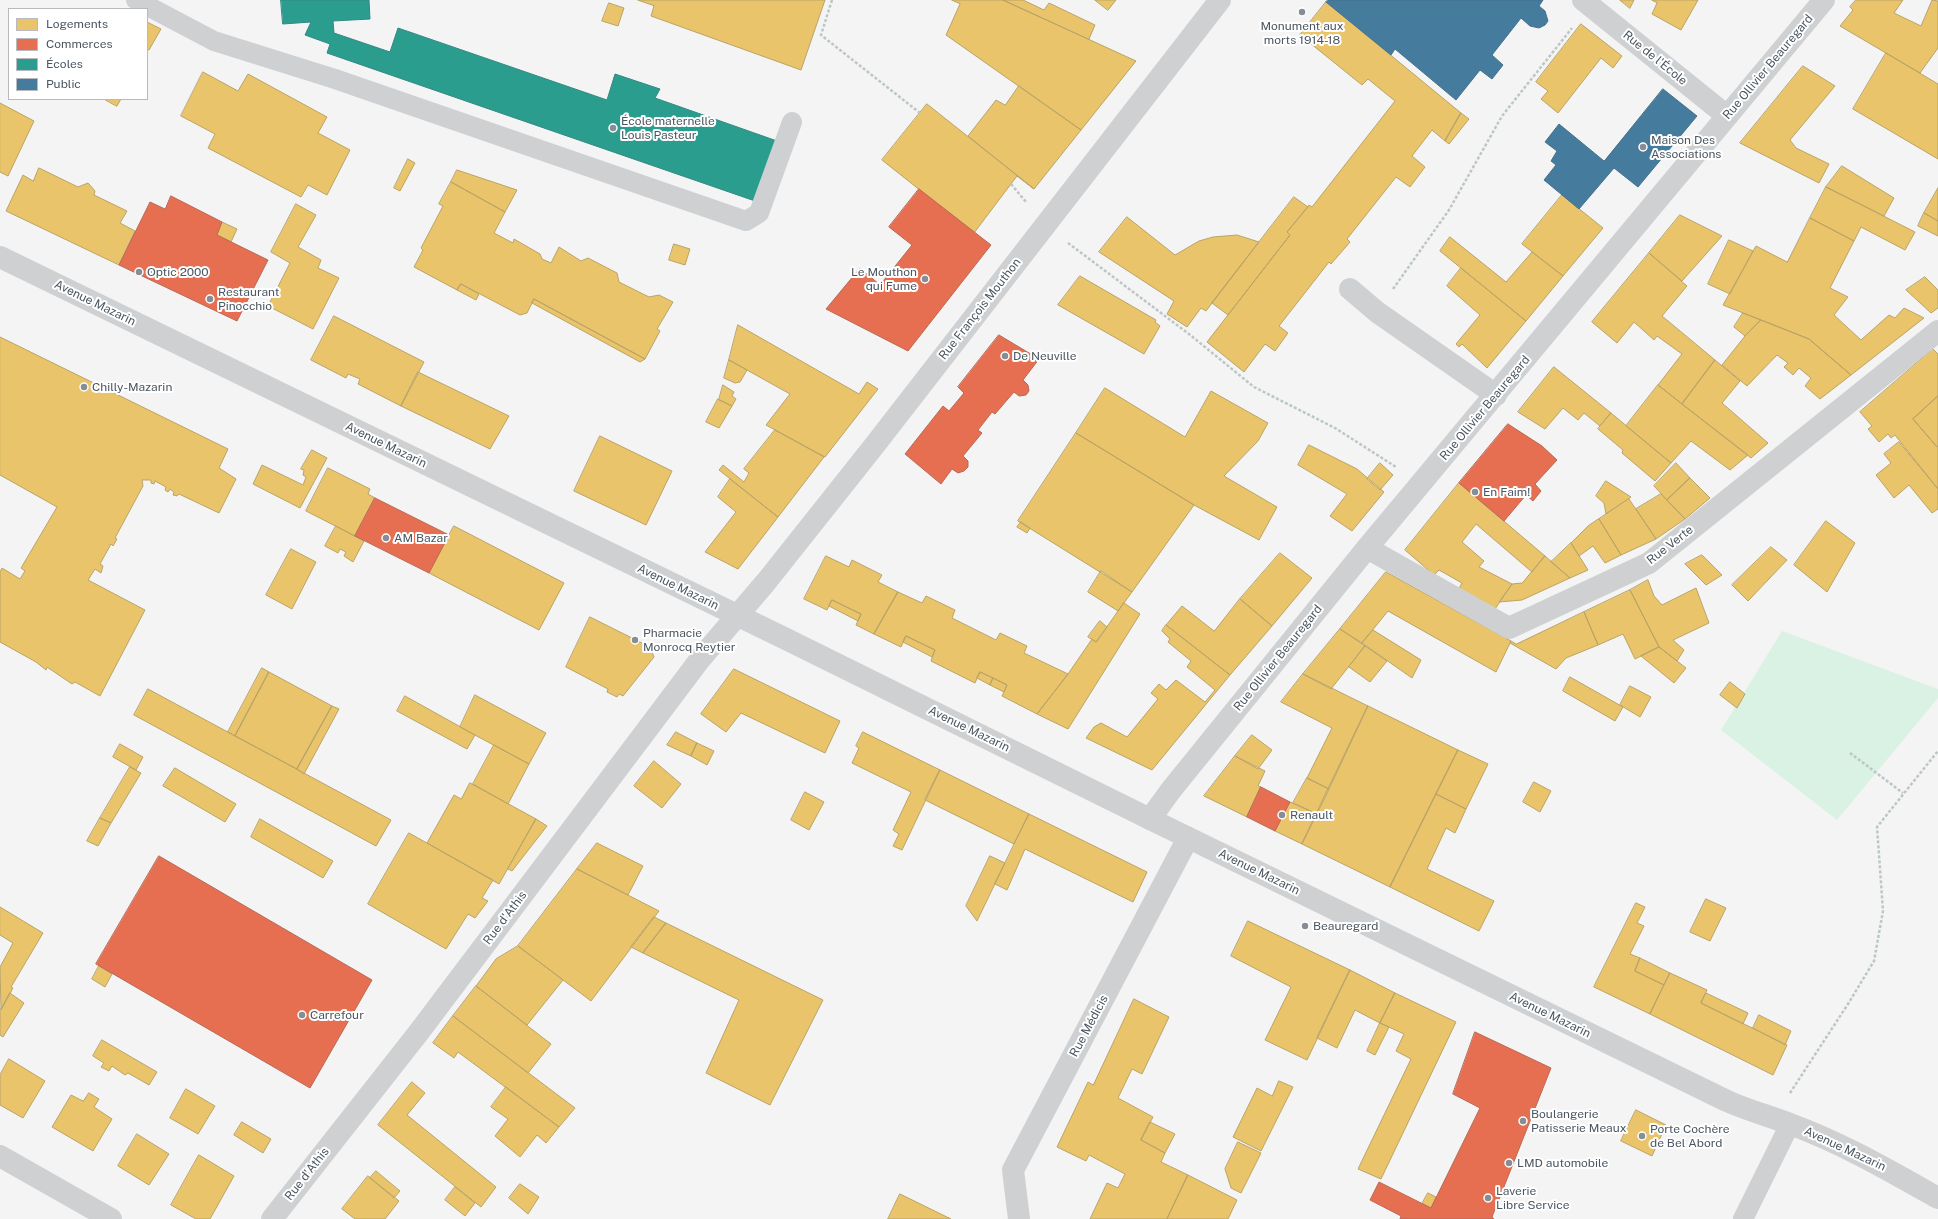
<!DOCTYPE html>
<html>
<head>
<meta charset="utf-8">
<style>
	body { margin:0 }
	#map { position:relative; width:1938px; height:1219px; overflow:hidden; background:#f4f4f4; font-family:"Public Sans",sans-serif }
	canvas { display:block }
	.legend { position:absolute; left:8px; top:8px; width:140px; height:92px; box-sizing:border-box; background:#fff; border:1px solid #b7bbc0; margin:0; padding:5px 7px; list-style:none; font-size:12px; color:#4a5661 }
	.legend li { display:flex; align-items:center; gap:8px; height:20px }
	.legend b { width:20px; border:1px solid #b7bbc0 }
</style>
</head>
<body>
<div id="map">
<canvas width="1938" height="1219"></canvas>
<ul class="legend">
<li><b style="height:11px;background:#e9c46a"></b>Logements</li>
<li><b style="height:11px;background:#e76f51"></b>Commerces</li>
<li><b style="height:11px;background:#2a9d8f"></b>Écoles</li>
<li><b style="height:11px;background:#457b9d"></b>Public</li>
</ul>
</div>
<script>
const c = document.querySelector('canvas').getContext('2d');
c.lineJoin = 'round';
function fill(path, color) { c.fillStyle = color; c.fill(path, 'evenodd'); }
function strokePath(path, color, width, dash) { c.strokeStyle = color; c.lineWidth = width; c.lineCap = dash ? 'butt' : 'round'; c.setLineDash(dash || []); c.stroke(path); }
function drawText(font, color, halo, rows, align = 'center') {
  c.font = font + ' "Public Sans",sans-serif'; c.lineWidth = 4; c.setLineDash([]); c.textBaseline = 'middle'; c.strokeStyle = halo; c.fillStyle = color; for (const [text, x, y, turn = 0] of rows) {
    c.save(); c.translate(x, y); c.rotate((+turn || 0) * Math.PI / 180); c.textAlign = isNaN(turn) ? turn : align; if (halo) c.strokeText(text, 0, 0); c.fillText(text, 0, 0); c.restore();
  }
}
const green = new Path2D(`
	M1782 631 1938 689V698L1837 820 1721 730Z`);
const homes = new Path2D(`
	M638 0H825L801 70 651 16 654 6Z
	M952 0H1003L1136 61 1081 130 946 35 960 4Z
	M1003 0H1023L1044 10 1049 3 1095 25 1089 39Z
	M1095 0H1116L1108 10Z
	M1620 0H1634L1630 8Z
	M1652 0H1698L1681 30 1652 14 1657 3Z
	M1856 0H1903L1894 13 1921 26 1932 0 1938 1V48L1920 73 1840 26 1853 10 1850 7Z
	M1326 2 1461 113 1445 141 1432 130 1412 156 1425 167 1410 187 1396 177 1347 239 1350 242 1331 264 1329 262 1279 326 1288 333 1275 351 1265 344 1244 372 1207 342 1290 235 1287 232 1309 205 1312 207 1395 101 1368 79 1362 85 1300 35Z
	M609 3 624 8 618 26 602 21Z
	M147 22 161 29 149 50 147 49Z
	M1581 24 1622 56 1613 68 1601 58 1558 113 1541 99 1548 91 1536 82Z
	M1886 53 1938 84V159L1853 109Z
	M1803 66 1835 86 1790 140 1796 148 1829 164 1819 183 1740 143Z
	M203 72 238 91 248 74 327 117 318 133 350 150 327 195 308 185 301 197 208 148 215 134 181 116Z
	M1019 86 1081 130 1034 189 968 136 996 100 1005 105Z
	M104 99H121L117 106Z
	M0 103 34 121 8 176 0 172Z
	M927 104 1034 189 1017 176 974 233 882 160Z
	M1461 113 1469 119 1449 144 1445 141Z
	M408 159 415 163 400 191 394 188Z
	M1842 166 1894 198 1884 216 1826 187Z
	M39 168 78 187 88 183 95 191 94 195 127 211 120 223 135 231 119 265 6 211 23 175 33 181Z
	M457 170 517 190 505 212 451 182Z
	M451 182 505 212 494 233 513 243 514 239 540 254 542 259 551 263 559 247 581 261 588 258 617 273 619 282 649 297 659 295 673 302 657 329 660 331 645 359 534 299 527 313 520 315 461 284 457 290 414 267 423 250 421 248 443 206 439 204Z
	M1826 187 1915 232 1905 250 1861 227 1854 241 1810 218Z
	M1938 188V221L1924 213Z
	M1562 195 1603 228 1563 276 1522 244Z
	M1294 197 1308 207 1287 232 1290 235 1228 315 1212 303Z
	M296 204 316 215 298 247 321 260 318 268 339 278 313 329 268 306 290 263 271 252Z
	M1924 213 1938 221V236L1918 226Z
	M1680 215 1722 236 1682 281 1649 253Z
	M1127 217 1175 255 1199 241 1213 237 1237 235 1259 242 1206 311 1201 308 1187 327 1167 314 1174 301 1099 252Z
	M1810 218 1854 241 1830 288 1848 297 1834 315 1861 340 1889 315 1895 318 1904 308 1924 318 1851 375 1809 339 1723 305 1756 246 1787 262Z
	M222 222 237 229 231 242 217 235Z
	M1450 237 1506 282 1532 252 1563 276 1526 321 1440 251Z
	M1729 240 1753 251 1730 294 1708 284Z
	M674 244 690 249 685 265 669 260Z
	M1649 253 1687 286 1662 316 1715 360 1682 404 1658 385 1682 354 1657 336 1654 340 1634 322 1617 343 1592 322Z
	M1461 268 1526 321 1487 368 1462 344 1459 347 1456 344 1480 315 1447 286Z
	M1080 276 1156 320 1155 322 1160 326 1144 354 1058 305Z
	M1925 277 1938 290V308L1931 313 1906 290Z
	M461 284 479 294 476 300 457 290Z
	M534 299 645 359 640 362 532 303Z
	M1743 313 1761 320 1745 336 1734 327Z
	M334 316 424 362 401 406 358 384 360 379 348 374 346 378 311 360Z
	M1761 320 1809 339 1851 375 1820 399 1805 386 1811 378 1799 368 1793 375 1784 367 1788 363 1777 355 1747 386 1722 365 1745 336Z
	M738 325 859 394 867 382 878 389 825 457 766 425 790 394 729 360Z
	M0 337 228 449 219 468 236 479 219 513 179 494 177 496 173 495 174 492 170 489 168 492 165 490 166 487 155 481 154 484 151 483V480H142L143 486 115 538 117 539 113 546 111 544 100 564 103 566 101 573 95 569 88 580 145 610 100 696 75 682 72 684 47 667 46 670 36 662 0 642V572L2 568 20 579 25 571 21 568 57 507 0 475Z
	M1933 349 1938 354V396L1913 419 1937 447 1938 446V489L1895 435 1891 438 1888 434 1879 442 1868 429 1872 426 1860 412Z
	M729 360 747 370 740 382 735 383 724 378Z
	M1715 360 1740 381 1722 403 1768 443 1751 458 1682 404Z
	M1554 367 1611 413 1600 426 1584 413 1578 420 1563 408 1545 429 1518 412Z
	M418 372 509 416 490 449 401 406Z
	M723 385 734 392 732 396 736 399 732 406 719 400Z
	M1658 385 1682 404 1748 455 1730 470 1691 441 1671 463 1626 426Z
	M1105 388 1185 437 1211 391 1268 423 1258 441 1224 476 1277 507 1259 540 1194 505 1076 433Z
	M1938 396V446L1937 447 1913 419Z
	M718 399 732 406 719 428 706 422Z
	M1611 413 1671 463 1655 481 1622 453 1623 450 1598 429Z
	M775 430 824 457 778 517 719 470 723 465 744 482 749 473 744 469Z
	M1076 433 1194 505 1132 592 1018 521Z
	M600 436 672 471 646 525 574 491Z
	M1899 442 1938 489V509L1932 513 1909 485 1894 498 1876 475 1891 463 1884 454Z
	M1309 445 1357 469 1384 492 1352 531 1330 516 1347 494 1298 465Z
	M312 450 327 458 300 508 253 484 262 465 303 485 306 477 303 475 304 470 301 469Z
	M1380 463 1393 475 1380 490 1367 479Z
	M1676 463 1690 478 1667 500 1654 486Z
	M328 468 370 489 368 494 375 498 355 536 306 511Z
	M1690 478 1710 498 1685 519 1667 500Z
	M730 479 778 517 738 569 705 552 736 512 718 497Z
	M1606 481 1631 497 1606 514 1604 503 1596 496Z
	M1459 483 1545 556 1532 572 1476 524 1462 542 1484 561 1479 567 1512 584 1495 609 1458 590 1462 583 1439 570 1434 575 1405 550Z
	M1661 494 1685 519 1656 539 1636 509Z
	M1629 499 1656 539 1621 555 1599 519Z
	M1599 519 1621 555 1605 563 1593 546 1579 556 1571 543 1588 526Z
	M1826 521 1855 543 1827 592 1794 565Z
	M1021 522 1030 528 1027 533 1017 527Z
	M336 526 364 541 353 562 344 556 346 552 340 549 338 553 325 546Z
	M454 526 564 583 539 630 429 573Z
	M1571 543 1588 570 1570 578 1551 562Z
	M1771 547 1787 560 1748 601 1732 585Z
	M291 549 316 562 292 609 266 595Z
	M1280 553 1312 578 1272 626 1240 599Z
	M1702 555 1722 575 1706 585 1685 564Z
	M826 556 849 567 852 560 882 575 878 582 898 592 874 634 856 625 861 614 832 600 827 610 804 599Z
	M1545 556 1570 578 1522 600 1499 602 1512 584 1522 583Z
	M1101 571 1132 592 1118 611 1088 592Z
	M1386 572 1511 641 1496 672 1388 611 1362 643 1340 629Z
	M1648 580 1654 596 1662 605 1696 588 1709 623 1673 640 1684 650 1677 661 1659 647 1630 590Z
	M1630 590 1659 647 1635 659 1623 634 1598 645 1584 612Z
	M898 592 922 603 926 596 955 610 952 618 996 640 1000 633 1027 646 1024 653 1068 674 1037 714 1002 696 1007 685 993 678 980 672 975 683 931 661 935 650 906 636 901 647 874 634Z
	M1240 599 1272 626 1230 675 1166 625 1182 606 1214 631Z
	M832 600 861 614 858 621 829 606Z
	M1124 603 1140 614 1068 729 1037 714 1068 674 1092 639 1096 642Z
	M1584 612 1598 645 1566 658 1556 669 1510 643 1511 641 1516 644Z
	M590 617 650 647 654 657 623 696 619 694 617 697 607 692 608 689 566 667Z
	M1100 621 1107 627 1096 642 1088 637Z
	M1166 625 1230 675 1152 770 1086 738 1094 727 1101 723 1127 737 1158 699 1151 693 1159 684 1166 690 1176 680 1205 702 1215 690 1187 667 1191 661 1168 642 1170 639 1162 631Z
	M1340 629 1365 646 1331 689 1303 674Z
	M1373 630 1421 660 1412 678 1362 643Z
	M906 636 935 650 932 657 903 642Z
	M1365 646 1387 661 1370 682 1349 667Z
	M1659 647 1686 668 1674 683 1641 656Z
	M262 668 269 672 235 736 228 732Z
	M734 669 840 721 825 753 741 713 726 732 701 714Z
	M269 672 332 706 297 769 235 736Z
	M980 672 993 678 990 685 977 678Z
	M1303 674 1368 706 1329 789 1307 778 1332 728 1281 702Z
	M1570 677 1623 707 1615 721 1563 691Z
	M993 678 1007 685 1004 692 990 685Z
	M1730 682 1745 694 1737 708 1720 695Z
	M1630 686 1651 697 1640 717 1620 705Z
	M148 689 391 820 376 846 134 715Z
	M475 695 546 733 529 764 460 727Z
	M405 696 475 735 467 749 397 711Z
	M332 706 339 709 304 774 297 769Z
	M1368 706 1458 750 1390 887 1302 844Z
	M676 732 697 743 691 756 667 745Z
	M863 732 940 770 902 850 893 846 899 834 893 830 911 792 852 763 859 748 856 746Z
	M1252 735 1272 750 1258 769 1235 756Z
	M697 743 714 751 707 765 691 756Z
	M120 744 143 757 136 770 113 757Z
	M494 745 529 764 508 804 473 784Z
	M1458 750 1488 764 1466 809 1436 794Z
	M1235 756 1265 771 1258 786 1261 787 1247 817 1204 796Z
	M654 761 681 784 662 808 634 786Z
	M130 767 141 773 111 823 100 818Z
	M175 768 236 804 225 822 163 786Z
	M940 770 1029 814 1014 844 925 800Z
	M1307 778 1329 789 1317 814 1293 803Z
	M1534 782 1551 791 1540 812 1523 802Z
	M470 783 536 819 499 884 427 843 454 795 461 799Z
	M805 792 824 802 809 830 791 820Z
	M1436 794 1466 809 1455 833 1446 828 1427 869 1494 901 1479 931 1390 887Z
	M1290 802 1317 814 1302 844 1275 831Z
	M1029 814 1147 872 1133 902 1025 849 1007 890 995 884Z
	M100 818 111 823 98 846 87 841Z
	M260 819 333 861 323 878 251 837Z
	M536 819 547 826 512 871 508 869Z
	M409 833 493 880 482 898 488 901 475 918 468 914 446 949 368 904Z
	M597 843 643 866 628 895 577 869Z
	M990 856 1005 863 977 921 966 906Z
	M577 869 659 911 591 1001 518 946Z
	M1706 899 1726 908 1710 941 1690 932Z
	M1636 903 1645 907 1637 923 1644 926 1630 954 1640 958 1635 971 1664 985 1650 1014 1594 987Z
	M0 907 43 933 11 987 13 988 1 1010 0 967 13 943 0 935Z
	M654 917 666 923 643 953 631 947Z
	M1248 921 1350 970 1307 1060 1265 1040 1291 987 1231 956Z
	M666 923 823 1000 770 1105 706 1073 739 1000 643 953Z
	M518 946 563 980 527 1025 476 986 496 959Z
	M1640 958 1670 973 1664 985 1635 971Z
	M99 966 112 974 105 987 92 979Z
	M1350 970 1395 993 1380 1023 1355 1010 1337 1048 1317 1038Z
	M1670 973 1707 990 1701 1003 1787 1045 1773 1075 1650 1014Z
	M476 986 551 1044 528 1073 453 1016Z
	M10 993 24 1003 3 1037 0 1035V1011Z
	M1395 993 1456 1022 1381 1179 1358 1169 1411 1059 1396 1051 1404 1034 1380 1023Z
	M1706 993 1748 1013 1743 1024 1701 1003Z
	M1134 999 1169 1017 1142 1074 1132 1069 1118 1098 1153 1117 1141 1140 1165 1153 1161 1162 1188 1175 1167 1219H1090L1107 1183 1118 1188 1125 1174 1089 1155 1086 1161 1057 1147 1088 1082 1093 1085Z
	M1759 1015 1791 1031 1785 1045 1753 1028Z
	M453 1016 575 1108 559 1127 458 1052 454 1058 433 1043Z
	M1380 1023 1389 1027 1375 1055 1367 1051Z
	M102 1040 157 1072 149 1085 128 1073 125 1075 112 1066 109 1071 101 1067 104 1063 93 1056Z
	M9 1059 45 1081 23 1118 0 1105V1075Z
	M1279 1081 1293 1087 1261 1151 1233 1137 1257 1088 1272 1096Z
	M412 1082 425 1093 407 1115 496 1187 481 1207 378 1125Z
	M506 1087 559 1127 546 1143 537 1135 520 1157 495 1136 508 1119 491 1107Z
	M186 1089 215 1106 198 1134 170 1118Z
	M89 1093 99 1099 94 1107 112 1119 93 1151 52 1127 71 1095 83 1101Z
	M1636 1110 1666 1125 1652 1156 1621 1141Z
	M242 1122 271 1139 263 1153 234 1135Z
	M1150 1122 1175 1134 1165 1153 1141 1140Z
	M137 1134 169 1154 149 1185 118 1166Z
	M1238 1142 1261 1153 1241 1193 1231 1188 1225 1169Z
	M199 1155 234 1176 210 1219H196L171 1205Z
	M376 1171 400 1191 394 1198 370 1178Z
	M1188 1175 1237 1200 1228 1219H1167Z
	M368 1176 399 1201 385 1219H355L342 1209Z
	M520 1184 539 1197 528 1214 509 1198Z
	M455 1187 475 1203 465 1216 445 1200Z
	M1428 1193 1436 1197 1431 1208 1422 1204Z
	M900 1194 951 1219H888Z`);
const shops = new Path2D(`
	M919 189 991 245 908 351 826 309 860 268 880 285 912 245 889 227Z
	M171 196 222 222 217 235 268 260 237 321 119 265 150 202 165 209Z
	M999 335 1039 359 1023 380 1028 385 1029 391 1026 395 1019 396 1014 392 995 414 992 412 978 430 982 433 963 456 968 461V467L964 471 958 473 952 469 941 484 905 454 943 406 949 411 964 393 958 387Z
	M1508 424 1542 446 1557 460 1535 484 1541 491 1533 501 1526 495 1504 521 1459 483Z
	M375 498 449 535 429 573 355 536Z
	M1261 787 1290 802 1275 831 1247 817Z
	M159 856 372 980 310 1088 96 964Z
	M1475 1032 1551 1068 1492 1217 1494 1219H1400L1401 1216 1370 1200 1379 1182 1431 1208 1480 1108 1453 1094Z`);
const schools = new Path2D(`
	M281 0H369L370 19 333 21 334 33 390 52 398 28 607 100 615 74 660 89 655 98 777 141 755 201 327 53 330 44 305 35 311 22 283 24Z`);
const public = new Path2D(`
	M1328 0H1543L1539 6 1545 11 1548 21 1545 25 1539 28 1530 26 1521 18 1492 55 1503 65 1492 79 1480 70 1456 100 1395 49 1391 55 1326 2Z
	M1663 89 1697 116 1638 187 1614 168 1579 209 1544 180 1556 165 1551 161 1557 151 1545 142 1559 124 1604 161Z`);
const path = new Path2D(`
	M832 0 821 35 920 113
	M1011 184 1026 202
	M1068 243 1189 334 1254 387 1335 428 1396 467
	M1393 289 1449 210 1502 116 1572 28
	M1850 753 1903 793
	M1790 1093 1848 1004 1874 961 1883 911 1877 827 1938 751`);
const service = new Path2D(`
	M136 0 214 41 335 79 746 221 759 213 792 122
	M1743 1219 1790 1124`);
const minor = new Path2D(`
	M1583 0 1727 116
	M1350 289 1377 312 1496 395
	M1367 548 1509 628 1649 563 1938 331
	M1150 819 1171 790 1367 548 1824 0
	M0 1156 111 1219
	M272 1219 419 1032 701 658 766 582 874 446 1220 0
	M1019 1219 1013 1170 1188 838`);
const tertiary = new Path2D(`
	M0 257 784 638 1150 819 1727 1101C1747 1110 1769 1116 1790 1124 1842 1143 1890 1171 1938 1198`);
const markers = [
	[1302,12,4,"#868d94"],
	[613,128,4,"#868d94"],
	[1643,147,4,"#868d94"],
	[139,272,4,"#868d94"],
	[925,279,4,"#868d94"],
	[210,299,4,"#868d94"],
	[1005,356,4,"#868d94"],
	[84,387,4,"#868d94"],
	[1475,492,4,"#868d94"],
	[386,538,4,"#868d94"],
	[635,640,4,"#868d94"],
	[1282,815,4,"#868d94"],
	[1305,926,4,"#868d94"],
	[302,1015,4,"#868d94"],
	[1523,1121,4,"#868d94"],
	[1642,1136,4,"#868d94"],
	[1509,1163,4,"#868d94"],
	[1488,1198,4,"#868d94"]
];
const poiNames = [
	["Monument aux",1302,26,"center"],
	["morts 1914-18",1302,40,"center"],
	["École maternelle",621,121],
	["Louis Pasteur",621,135],
	["Maison Des",1651,140],
	["Associations",1651,154],
	["Optic 2000",147,272],
	["Le Mouthon",917,272,"right"],
	["qui Fume",917,286,"right"],
	["Restaurant",218,292],
	["Pinocchio",218,306],
	["De Neuville",1013,356],
	["Chilly-Mazarin",92,387],
	["En Faim!",1483,492],
	["AM Bazar",394,538],
	["Pharmacie",643,633],
	["Monrocq Reytier",643,647],
	["Renault",1290,815],
	["Beauregard",1313,926],
	["Carrefour",310,1015],
	["Boulangerie",1531,1114],
	["Patisserie Meaux",1531,1128],
	["Porte Cochère",1650,1129],
	["de Bel Abord",1650,1143],
	["LMD automobile",1517,1163],
	["Laverie",1496,1191],
	["Libre Service",1496,1205]
];
const streetNames = [
	["Rue de l'École",1655,58,39],
	["Rue Ollivier Beauregard",1768,67,-50],
	["Avenue Mazarin",95,303,26],
	["Rue François Mouthon",980,309,-52],
	["Rue Ollivier Beauregard",1485,408,-50],
	["Avenue Mazarin",386,445,26],
	["Rue Verte",1670,545,-38],
	["Avenue Mazarin",678,587,26],
	["Rue Ollivier Beauregard",1278,658,-51],
	["Avenue Mazarin",969,729,26],
	["Avenue Mazarin",1259,872,26],
	["Rue d'Athis",505,918,-53],
	["Avenue Mazarin",1550,1015,26],
	["Rue Médicis",1089,1026,-62],
	["Avenue Mazarin",1845,1149,25],
	["Rue d'Athis",307,1174,-52]
];
fill(green, '#d9f2e3');
fill(homes, '#e9c46a');
strokePath(homes, '#b9a367', 1);
fill(shops, '#e76f51');
strokePath(shops, '#b86856', 1);
fill(schools, '#2a9d8f');
strokePath(schools, '#348881', 1);
fill(public, '#457b9d');
strokePath(public, '#46708b', 1);
strokePath(path, '#bcc7c4', 2.5, [3, 2]);
strokePath(service, '#ced0d2', 20);
strokePath(minor, '#ced0d2', 22);
strokePath(tertiary, '#ced0d2', 22);
for (const [x, y, r, color] of markers) { const dot = new Path2D(); dot.arc(x, y, r, 0, 2 * Math.PI); c.fillStyle = color; c.fill(dot); strokePath(dot, '#fff', 1.5); }
drawText('12px', '#4a5661', '#fff', poiNames, 'left');
drawText('12px', '#4a5661', '#fff', streetNames);
</script>
</body>
</html>
